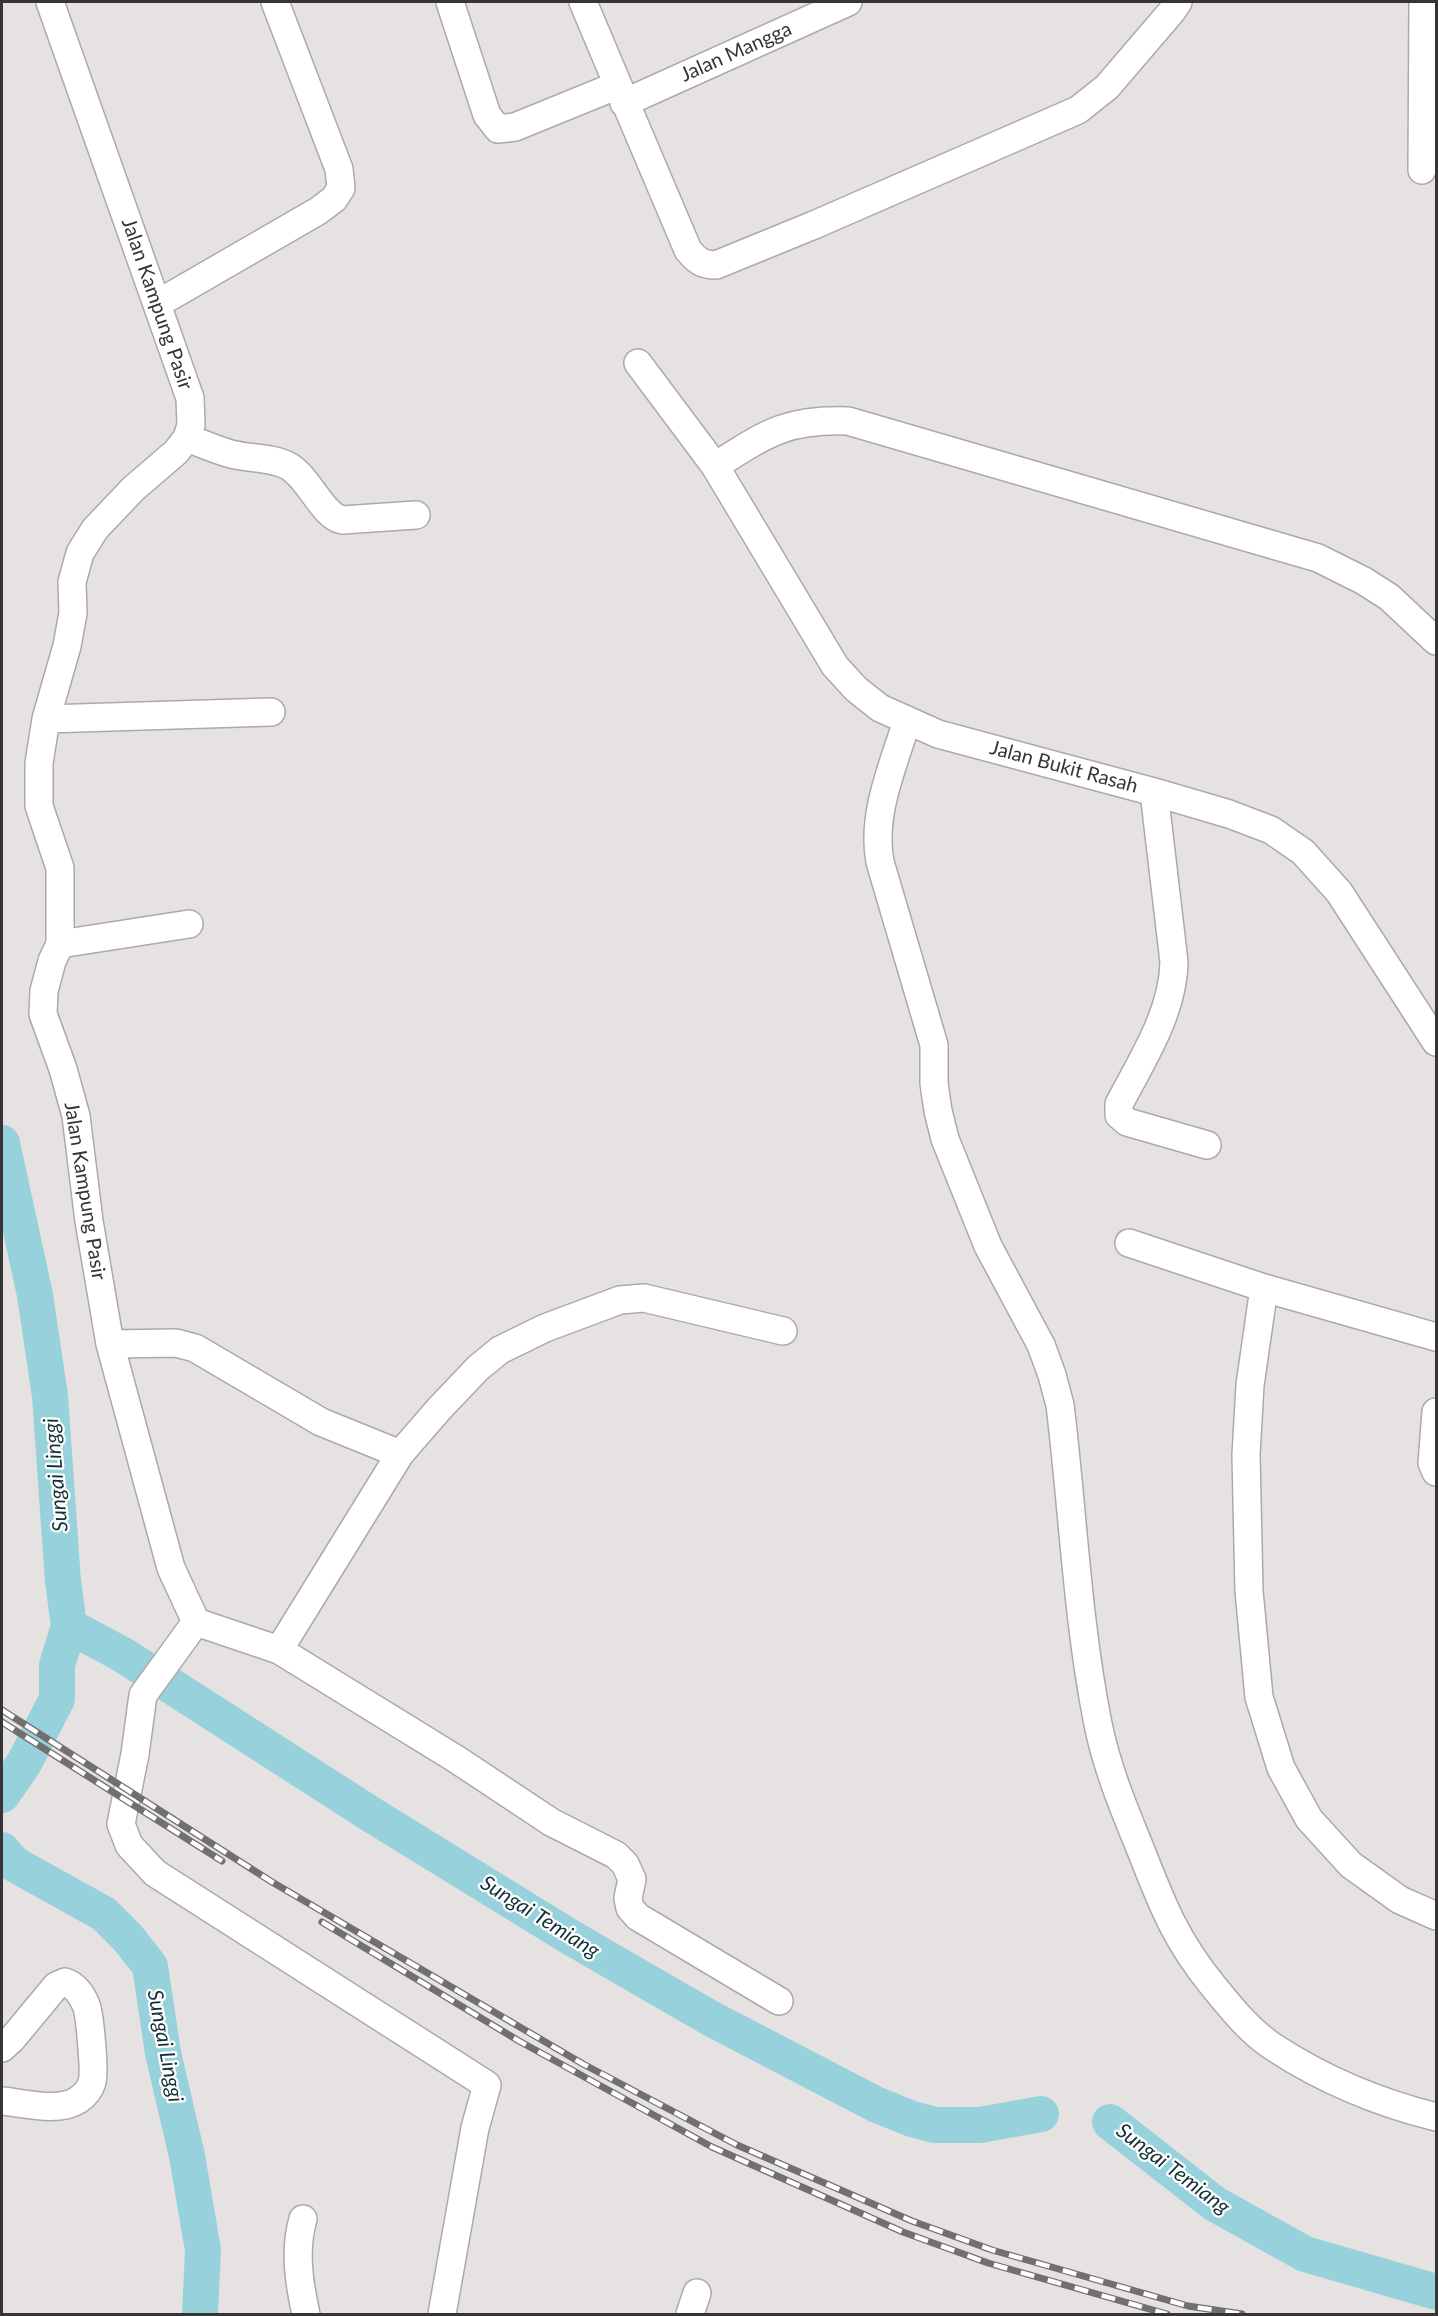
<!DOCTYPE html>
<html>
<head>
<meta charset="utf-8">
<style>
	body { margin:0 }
	#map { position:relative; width:1438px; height:2316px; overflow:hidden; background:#e7e2e2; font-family:Lato,sans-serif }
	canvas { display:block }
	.frame { position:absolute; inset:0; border:3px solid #363434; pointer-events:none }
</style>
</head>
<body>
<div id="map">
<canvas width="1438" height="2316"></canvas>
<div class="frame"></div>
</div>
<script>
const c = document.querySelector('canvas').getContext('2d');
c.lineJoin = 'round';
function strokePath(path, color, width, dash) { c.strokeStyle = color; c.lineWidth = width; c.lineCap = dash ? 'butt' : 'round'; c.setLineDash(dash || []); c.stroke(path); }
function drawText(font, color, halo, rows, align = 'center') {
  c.font = font + ' Lato,sans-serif'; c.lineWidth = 4.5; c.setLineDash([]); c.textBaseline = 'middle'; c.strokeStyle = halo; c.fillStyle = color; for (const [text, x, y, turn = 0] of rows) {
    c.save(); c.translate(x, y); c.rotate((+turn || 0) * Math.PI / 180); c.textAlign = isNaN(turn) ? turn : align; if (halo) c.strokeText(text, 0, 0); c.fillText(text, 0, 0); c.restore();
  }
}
const river = new Path2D(`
	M2 1143 35 1295 50 1396 63 1581 69 1626 57 1665V1699L24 1763 2 1795
	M69 1626 123 1655 372 1815 570 1937 710 2018 875 2104 912 2119 935 2125H980L1041 2114
	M2 1850 14 1864 104 1914 128 1938 150 1966 163 2053 187 2156 203 2250 200 2314
	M1110 2122 1215 2204 1305 2254 1436 2292`);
const minor = new Path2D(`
	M50 2 190 398 191 425 187 438 176 452 133 489 95 529 80 553 72 582 73 613 67 646 46 719 39 763V806L60 868V944L52 961 44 991 43 1014 63 1069 76 1116 89 1221 110 1344 171 1568 196 1622
	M450 2 487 115 498 129 515 127 618 85 688 250C696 260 702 265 716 265L814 225 1078 110 1107 87 1172 11 1178 2
	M583 2 618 85
	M624 103 848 2
	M1422 170 1423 2
	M157 304 318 211 334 199 341 188 339 169 275 2
	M638 363 715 466 835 666 856 689 880 708 938 734 1154 792 1229 814 1271 830 1303 852 1339 892 1436 1042
	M187 438C201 443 216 450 231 454 249 459 274 457 290 467 311 481 322 515 342 520L416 515
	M715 466C766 434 785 419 848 421L1318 558 1364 581 1389 597 1436 641
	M46 719 271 712
	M907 721C893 766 871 815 880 862L934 1045V1083L938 1111 945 1139 988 1246 1041 1345 1052 1375 1060 1405C1073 1511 1077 1619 1098 1724 1107 1769 1125 1811 1142 1853 1163 1907 1177 1942 1214 1987 1232 2009 1251 2033 1275 2048 1324 2080 1380 2103 1436 2117
	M1154 792 1174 962C1173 1013 1142 1060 1119 1104V1115L1127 1122 1207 1145
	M60 944 189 924
	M1129 1243 1264 1288 1436 1337
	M1264 1288 1250 1385 1246 1455 1249 1591 1259 1697 1281 1768 1309 1819 1351 1865 1400 1900 1436 1916
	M110 1344 176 1343 195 1348 321 1422 400 1454 439 1409 478 1368 500 1350 545 1328 620 1300 644 1298 783 1331
	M1436 1412 1432 1463 1436 1472
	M196 1622 143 1695 135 1754 121 1824 129 1845 155 1873 487 2085 475 2128 442 2314
	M196 1622 279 1650 456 1759 551 1822 616 1855 625 1864 632 1879 628 1898 630 1908 638 1917 779 2001
	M279 1650 400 1454
	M2 2048 12 2039 56 1986 65 1982C76 1986 82 1995 86 2005 90 2014 95 2073 92 2082 90 2089 84 2096 78 2100 58 2113 24 2103 2 2101
	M303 2219C294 2250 299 2283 306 2314
	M690 2314 697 2293`);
const rail = new Path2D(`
	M2 1710 272 1882 583 2064 737 2145 912 2221 992 2250 1188 2306 1242 2314
	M2 1722 222 1861
	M322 1922 519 2041 712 2147 903 2232 988 2263 1167 2314`);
const streetNames = [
	["Jalan Mangga",736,52,-24],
	["Jalan Kampung Pasir",157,304,71],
	["Jalan Bukit Rasah",1064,767,15],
	["Jalan Kampung Pasir",85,1191,81]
];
const waterNames = [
	["Sungai Linggi",56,1475,-95],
	["Sungai Temiang",540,1917,32],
	["Sungai Linggi",165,2046,79],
	["Sungai Temiang",1173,2169,37]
];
strokePath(river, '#97d2dc', 36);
strokePath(minor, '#aea9a9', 30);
strokePath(minor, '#fff', 27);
strokePath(rail, '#726f6f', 7);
strokePath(rail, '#fff', 4.5, [14]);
drawText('20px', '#363434', '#fff', streetNames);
drawText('italic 21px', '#133136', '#fff', waterNames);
</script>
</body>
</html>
